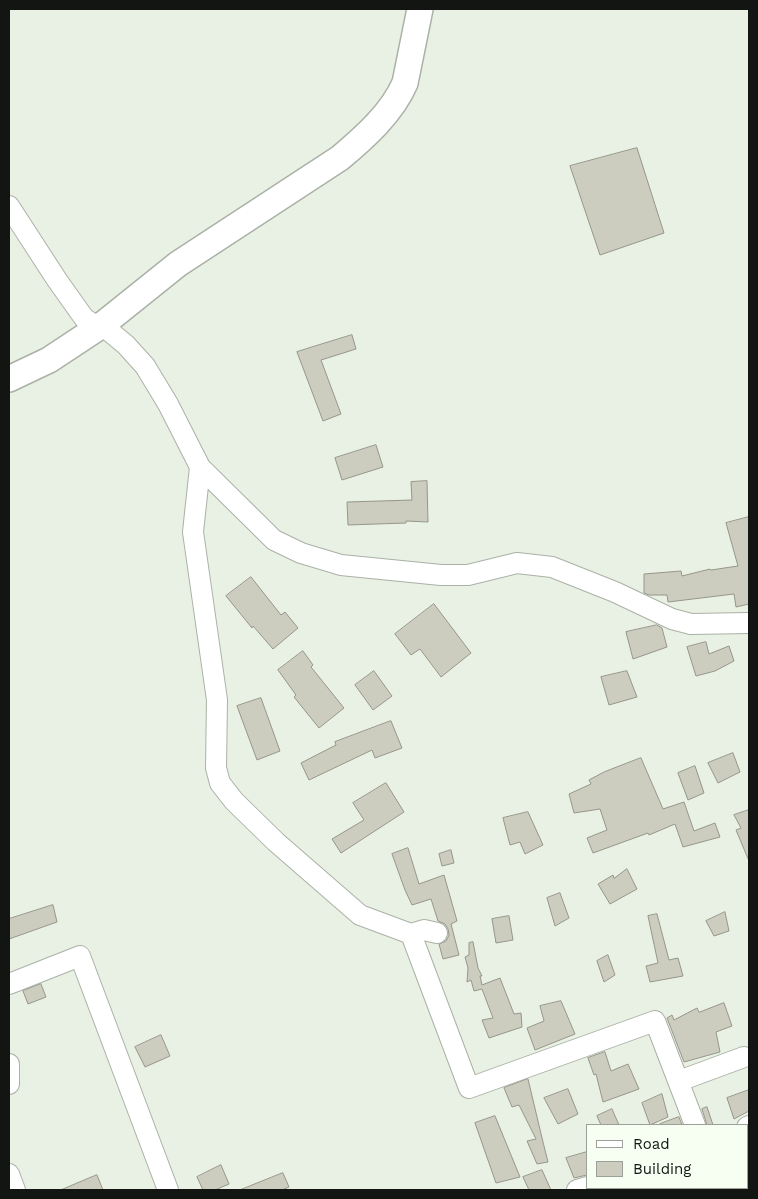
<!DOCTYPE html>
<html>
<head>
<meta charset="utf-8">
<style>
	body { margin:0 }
	#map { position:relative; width:758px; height:1199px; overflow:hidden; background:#e9f1e5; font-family:"Work Sans",sans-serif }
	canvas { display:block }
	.frame { position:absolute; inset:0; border:10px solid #121511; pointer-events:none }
	.legend { position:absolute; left:586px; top:1124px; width:162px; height:65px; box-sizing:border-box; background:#f6fff2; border:1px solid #9ba198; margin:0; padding:6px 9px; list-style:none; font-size:15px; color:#121511 }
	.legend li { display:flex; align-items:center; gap:10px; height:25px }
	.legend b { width:25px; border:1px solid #9ba198 }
</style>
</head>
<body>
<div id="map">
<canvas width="758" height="1199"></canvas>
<div class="frame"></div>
<ul class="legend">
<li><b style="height:6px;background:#fff"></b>Road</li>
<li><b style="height:14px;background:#ccccbf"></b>Building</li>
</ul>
</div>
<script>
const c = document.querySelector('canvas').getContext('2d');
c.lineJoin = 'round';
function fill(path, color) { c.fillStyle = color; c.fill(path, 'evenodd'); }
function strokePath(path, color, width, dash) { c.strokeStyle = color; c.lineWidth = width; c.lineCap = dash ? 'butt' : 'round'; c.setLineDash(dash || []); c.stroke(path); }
const building = new Path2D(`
	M637 148 664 233 600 255 570 166Z
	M352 335 356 349 321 360 341 414 323 421 297 352Z
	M376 445 383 467 342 480 335 458Z
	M427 481 428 522 406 521V523L348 525 347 502 412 500 411 482Z
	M749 517V604L736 607 734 594 668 602 667 595H649L644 593V574L681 571 682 576 710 569 711 570 738 566 726 523Z
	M251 577 281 615 285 612 298 628 273 649 253 626 252 628 226 596Z
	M434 604 471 653 441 677 420 649 411 655 395 634Z
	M657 625 662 628 667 647 633 659 626 632Z
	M706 642 709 654 729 646 734 661 715 671 696 676 687 647Z
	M303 651 313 665 311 667 344 708 319 728 294 697 296 695 278 670Z
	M374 671 392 696 373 710 355 685Z
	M627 671 637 697 609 705 601 677Z
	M261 698 280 751 257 760 237 706Z
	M391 721 402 748 375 758 372 750 309 780 301 763 336 745 335 742Z
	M733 753 740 772 718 783 708 763Z
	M641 758 663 809 684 802 694 831 715 823 720 837 683 847 675 824 649 835 648 833 593 853 587 838 607 830 600 809 574 813 569 794 591 784 589 780 604 772Z
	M695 766 704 793 688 800 678 773Z
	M386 783 404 812 341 853 332 839 364 820 353 803Z
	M749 810V861L736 830 741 828 734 815Z
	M528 812 543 845 525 854 520 842 510 845 503 818Z
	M408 848 419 884 444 875 457 921 451 924 459 955 443 959 439 944 446 941 449 935 448 929 445 924 438 921 431 899 412 905 405 890 392 854Z
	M451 850 454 863 442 866 439 854Z
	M627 869 637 889 610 904 598 884 613 875 614 878Z
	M560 893 569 918 555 926 547 898Z
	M53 905 57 922 9 939V919Z
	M725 912 729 931 714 936 706 921Z
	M657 914 669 960 678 958 683 976 650 982 646 966 658 963 648 916Z
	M509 916 513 940 496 943 492 919Z
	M473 942 478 968 482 976H480L482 985 500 978 514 1014 521 1013 522 1027 489 1038 482 1020 493 1018 482 989 474 991 471 980 467 982 468 968 465 957 469 955V943Z
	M608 955 615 975 604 982 597 961Z
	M41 984 46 997 28 1004 23 991Z
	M561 1001 575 1034 535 1050 527 1028 544 1021 540 1006Z
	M724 1003 732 1026 716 1032 720 1052 684 1062 667 1018 672 1015 674 1020 697 1008 699 1012Z
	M161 1035 170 1056 145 1067 135 1047Z
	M605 1052 611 1071 628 1064 639 1089 603 1102 596 1074 594 1075 588 1058Z
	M528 1079 542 1138 548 1162 537 1164 527 1141 536 1139 519 1105 512 1107 504 1088Z
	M568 1089 578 1114 558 1124 544 1098Z
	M749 1090V1111L734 1119 727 1098Z
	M662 1094 668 1117 650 1125 642 1103Z
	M707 1107 713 1125H707L702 1109Z
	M612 1109 619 1125H601L597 1116Z
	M495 1116 520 1177 496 1183 475 1123Z
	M679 1117 682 1125H660V1124Z
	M587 1152V1175L574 1178 566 1158Z
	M221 1165 229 1184 215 1190H203L197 1177Z
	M542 1170 551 1190H529L523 1177Z
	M283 1173 289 1187 282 1190H240Z
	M97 1175 103 1190H61Z`);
const minor = new Path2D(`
	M9 206 57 280 84 318 91 323 102 325 126 345 145 366 168 404 200 467 274 540 301 553 341 565 441 575H468L517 563 552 567 615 592 672 619 691 624 749 623
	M200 467 193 532 217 700 216 768 220 783 234 801 276 842 360 915 411 934 424 930 437 933
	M411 934 469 1088 655 1021 695 1125
	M9 984 80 956 168 1190
	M9 1064V1084
	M679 1081 744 1057
	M747 1127 749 1126
	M9 1174 15 1190
	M718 1188 719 1190
	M577 1190 587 1187`);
const major = new Path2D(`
	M9 379 49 360 102 325 178 264 340 158C365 137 392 113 405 83L420 9`);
fill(building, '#ccccbf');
strokePath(building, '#959689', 1);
strokePath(minor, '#aab1a6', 22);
strokePath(major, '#aab1a6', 28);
strokePath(minor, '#fff', 20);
strokePath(major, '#fff', 25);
</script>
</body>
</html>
